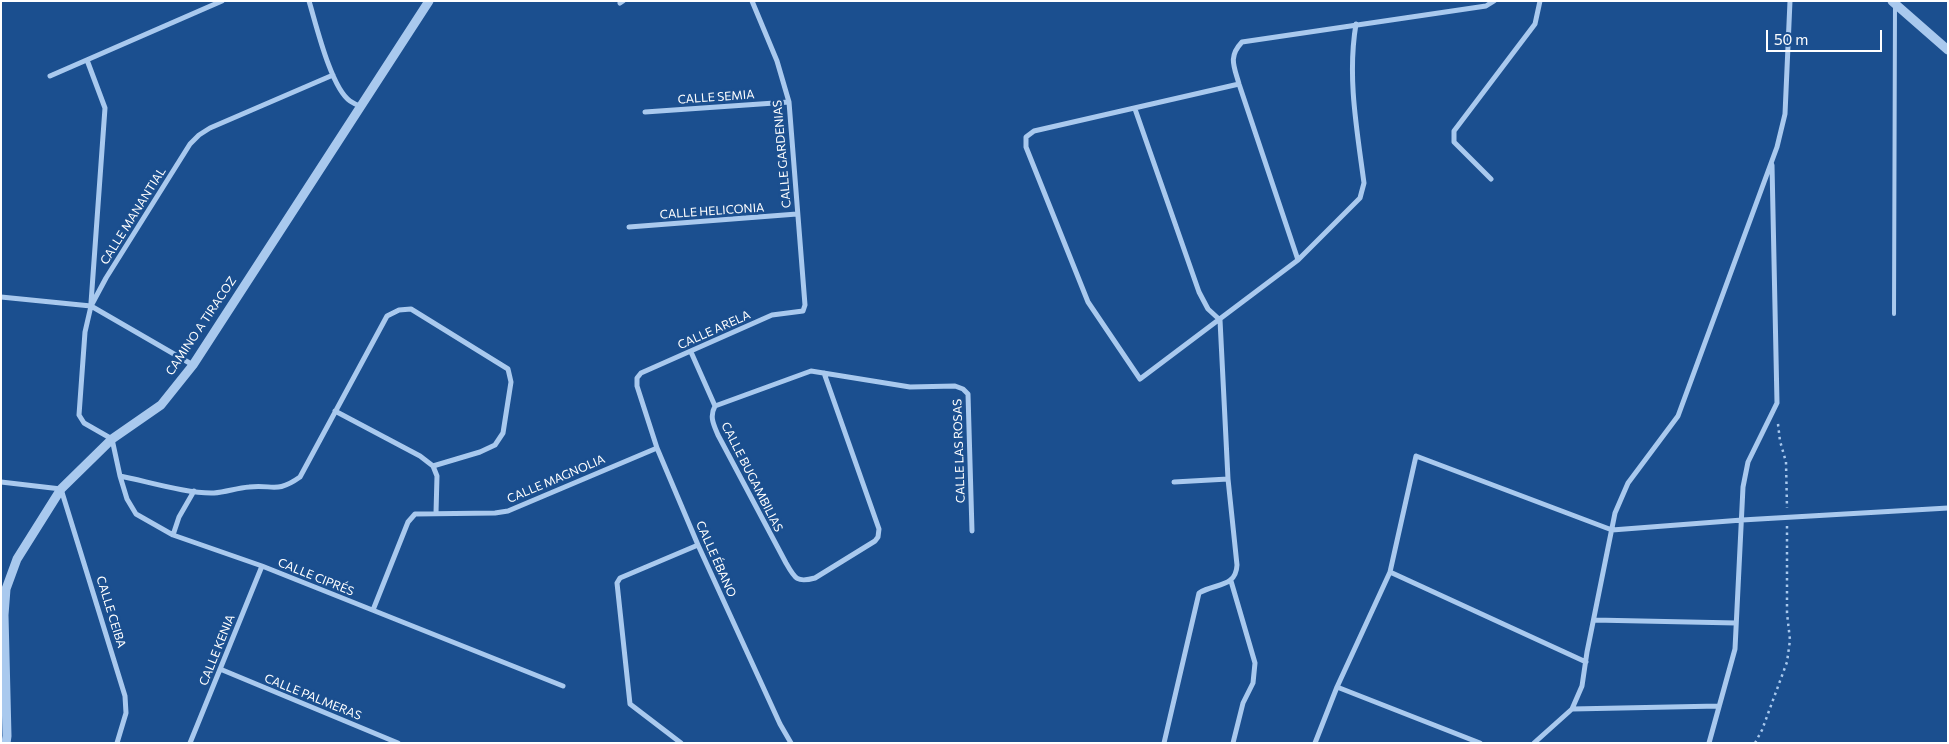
<!DOCTYPE html>
<html>
<head>
<meta charset="utf-8">
<style>
	body { margin:0 }
	#map { position:relative; width:1949px; height:744px; overflow:hidden; background:#1b4f8f; font-family:Commissioner,sans-serif }
	canvas { display:block }
	.frame { position:absolute; inset:0; border:2px solid #fff; pointer-events:none }
	.scale { position:absolute; left:1766px; top:30px; width:116px; height:22px; box-sizing:border-box; border:2px solid #fff; border-top:0; padding-left:6px; font-size:15px; line-height:18px; white-space:nowrap; color:#fff; -webkit-text-stroke:4px #1b4f8f; paint-order:stroke }
</style>
</head>
<body>
<div id="map">
<canvas width="1949" height="744"></canvas>
<div class="frame"></div>
<div class="scale">50 m</div>
</div>
<script>
const c = document.querySelector('canvas').getContext('2d');
c.lineJoin = 'round';
function strokePath(path, color, width, dash) { c.strokeStyle = color; c.lineWidth = width; c.lineCap = dash ? 'butt' : 'round'; c.setLineDash(dash || []); c.stroke(path); }
function drawText(font, color, halo, rows, align = 'center') {
  c.font = font + ' Commissioner,sans-serif'; c.lineWidth = 5; c.setLineDash([]); c.textBaseline = 'middle'; c.strokeStyle = halo; c.fillStyle = color; for (const [text, x, y, turn = 0] of rows) {
    c.save(); c.translate(x, y); c.rotate((+turn || 0) * Math.PI / 180); c.textAlign = isNaN(turn) ? turn : align; if (halo) c.strokeText(text, 0, 0); c.fillText(text, 0, 0); c.restore();
  }
}
const path = new Path2D(`
	M1778 424 1780 441 1786 462 1787 508
	M1755 743 1762 730 1787 662 1790 640 1787 613V526`);
const service = new Path2D(`
	M1894 314 1895 4`);
const minor = new Path2D(`
	M309 1C316 24 331 88 350 101 353 103 357 105 360 106
	M752 1 777 61 789 102 805 305 803 311 772 315 641 373 637 378V386L657 448 698 545 780 724 791 743
	M620 3 623 1
	M87 60 105 108 91 303
	M333 75 210 128 199 135 190 144 106 278 91 306 85 332 79 415 84 423 112 439 120 476 127 499 136 514 173 535 262 566 563 686
	M50 76 222 1
	M1239 84 1034 131 1026 137V147L1088 302 1140 379 1298 260 1360 198 1364 183C1357 130 1347 77 1356 24
	M1135 109 1199 292 1208 309 1220 320 1228 479 1237 565C1236 588 1215 583 1199 593L1164 743
	M645 112 789 102
	M1491 179 1454 142V131L1535 24 1540 1
	M629 227 797 214
	M1298 260 1239 84C1234 66 1228 57 1242 42L1486 6 1494 1
	M1 297 91 306 193 365
	M691 352 715 406C709 417 714 425 718 435L786 563C795 579 797 583 815 578L875 541 878 537 879 529 824 373
	M715 406 811 371 910 387 955 386 963 389 968 394 972 531
	M335 411 420 456 433 466 437 476 436 513
	M120 476C146 481 188 494 214 493 226 492 237 488 249 487 273 484 276 494 300 477L387 316 399 310 411 309 508 369 511 382 503 433 495 445 480 452 433 466
	M1 482 61 489 125 696 126 713 117 743
	M1174 482 1228 479
	M173 535 179 517 194 491
	M1390 572 1586 662
	M1231 581 1255 663 1253 683 1243 703 1233 743
	M373 610 408 522 415 514 495 513 508 511 657 448
	M1594 620 1736 623
	M220 669 398 743
	M1337 687 1480 743
	M1572 709 1719 706
	M190 743 262 566
	M681 743 630 704 617 583 620 578 698 545
	M1315 743 1337 687 1390 572 1416 456 1612 530 1742 520 1948 508
	M1534 743 1572 709 1582 686 1587 652 1615 513 1628 483 1678 416 1777 147 1785 114 1790 1
	M1709 743 1735 649 1743 487 1748 462 1777 403 1772 165`);
const tertiary = new Path2D(`
	M1892 1 1948 50
	M6 743 7 736 4 615 6 589 17 559 61 489 112 439 161 405 193 365 429 1`);
const streetNames = [
	["CALLE SEMIA",716,97,-4],
	["CALLE GARDENIAS",782,154,-95],
	["CALLE HELICONIA",712,211,-4],
	["CALLE MANANTIAL",133,216,-58],
	["CAMINO A TIRACOZ",201,326,-56],
	["CALLE ARELA",714,330,-24],
	["CALLE LAS ROSAS",959,451,-92],
	["CALLE BUGAMBILIAS",752,477,63],
	["CALLE MAGNOLIA",556,479,-23],
	["CALLE ÉBANO",716,559,66],
	["CALLE CIPRÉS",316,577,22],
	["CALLE CEIBA",111,612,73],
	["CALLE KENIA",217,650,-68],
	["CALLE PALMERAS",313,697,22]
];
strokePath(path, '#a9c9ee', 2.5, [2.5, 4]);
strokePath(service, '#a9c9ee', 4);
strokePath(minor, '#a9c9ee', 5);
strokePath(tertiary, '#a9c9ee', 9);
drawText('12px', '#fff', '#1b4f8f', streetNames);
</script>
</body>
</html>
